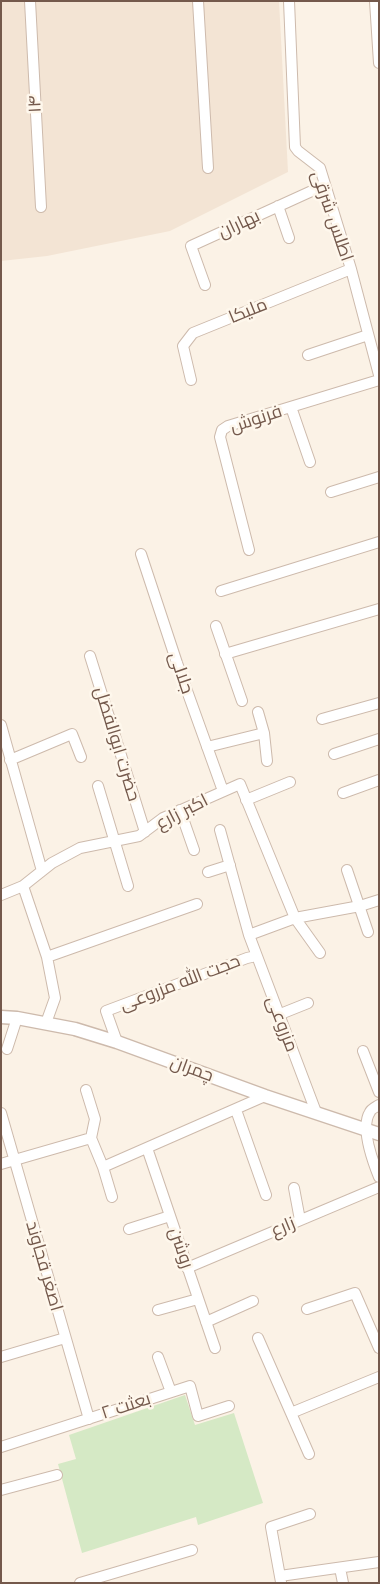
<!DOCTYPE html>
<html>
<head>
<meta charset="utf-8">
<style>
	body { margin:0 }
	#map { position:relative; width:380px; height:1584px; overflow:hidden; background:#fbf2e6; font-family:Quicksand,sans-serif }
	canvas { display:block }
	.frame { position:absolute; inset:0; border:2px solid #74594c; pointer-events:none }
</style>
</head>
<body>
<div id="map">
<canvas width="380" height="1584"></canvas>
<div class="frame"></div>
</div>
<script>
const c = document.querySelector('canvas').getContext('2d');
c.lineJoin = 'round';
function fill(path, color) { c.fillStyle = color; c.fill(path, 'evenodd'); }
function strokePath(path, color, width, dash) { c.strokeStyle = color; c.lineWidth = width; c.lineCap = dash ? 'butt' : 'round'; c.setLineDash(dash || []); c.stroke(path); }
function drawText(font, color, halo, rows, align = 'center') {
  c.font = font + ' Quicksand,Cairo,sans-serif'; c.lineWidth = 5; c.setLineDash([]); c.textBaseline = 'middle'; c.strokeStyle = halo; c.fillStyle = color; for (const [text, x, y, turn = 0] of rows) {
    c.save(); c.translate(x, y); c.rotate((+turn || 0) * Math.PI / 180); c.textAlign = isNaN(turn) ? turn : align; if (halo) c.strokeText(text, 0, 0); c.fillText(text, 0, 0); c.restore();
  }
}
const residential = new Path2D(`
	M1 1H279L288 172 170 231 47 256 1 261Z`);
const green = new Path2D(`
	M185 1395 195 1425 234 1413 263 1503 198 1525 196 1517 82 1553 58 1464 76 1459 69 1435Z`);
const minor = new Path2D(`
	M30 1 41 207
	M198 1 208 168
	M289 1 295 147 298 151 320 168 351 269 379 375
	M375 1 379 63
	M278 206 289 238
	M205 285 191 246 325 185
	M308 355 368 335
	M191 380 183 346 193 333 351 269
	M291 407 310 462
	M331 492 379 477
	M249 550 220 437 222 430 228 426 379 380
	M141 554 177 663 223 791
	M221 591 379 542
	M216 626 242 701
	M225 654 379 609
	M90 656 145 832
	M258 712 264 733 267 761
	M322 719 379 703
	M1 725 42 871
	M207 747 264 733
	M334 754 379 739
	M10 760 72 734 81 757
	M98 786 128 886
	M343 793 379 780
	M246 800 290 782
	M180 810 194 850
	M220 830 249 935 316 1112
	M347 870 368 932
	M208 872 230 865
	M23 886 47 957 55 998 46 1023
	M1 895 23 886 52 863 80 848 139 836 163 818 240 784 295 918 320 953
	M249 935 295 918 360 906 379 900
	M47 957 197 904
	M278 1015 308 1003
	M117 1042 106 1011 247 958 256 956
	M7 1049 17 1018
	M363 1051 379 1092
	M86 1090 95 1119 91 1138 103 1167 112 1197
	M379 1105C376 1107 371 1109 370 1112 360 1127 373 1162 379 1177
	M236 1110 266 1195
	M1 1113 89 1419
	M147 1148 215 1348
	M1 1164 91 1138
	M103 1167 265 1096
	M294 1188 300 1220
	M129 1229 170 1216
	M187 1268 379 1187
	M307 1309 355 1293 379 1348
	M158 1310 198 1299
	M206 1322 253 1301
	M258 1338 309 1454
	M1 1357 65 1338
	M158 1357 171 1392
	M291 1413 379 1377
	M1 1447 190 1386 198 1416 229 1406
	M1 1490 57 1475
	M340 1568 343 1583
	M280 1576 379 1562
	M281 1582 271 1527 310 1514
	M80 1583 192 1550`);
const tertiary = new Path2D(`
	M1 1017 17 1018 75 1029 117 1042 265 1096 379 1134`);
const streetNames = [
	["۱۴",35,104,-93],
	["اطلس شرقی",332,216,71],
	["بهاران",239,224,-25],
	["ملیکا",248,311,-22],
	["فرنوش",256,419,-18],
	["جلالی",181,673,71],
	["حضرت ابوالفضل",117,744,73],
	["اکبر زارع",182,812,-27],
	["حجت الله مزروعی",180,983,-21],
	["مزروعی",282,1024,69],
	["چمران",192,1069,20],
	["زارع",283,1227,-22],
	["روشن",181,1248,71],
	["اصغر قجاوند",44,1266,74],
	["بعثت ۲",126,1406,-18]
];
fill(residential, '#f3e4d4');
fill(green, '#d5e9c5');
strokePath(minor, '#cdbaac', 12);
strokePath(tertiary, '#cdbaac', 15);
strokePath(minor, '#fff', 10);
strokePath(tertiary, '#fff', 12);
drawText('18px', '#74594c', '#fef7ec', streetNames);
</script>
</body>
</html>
